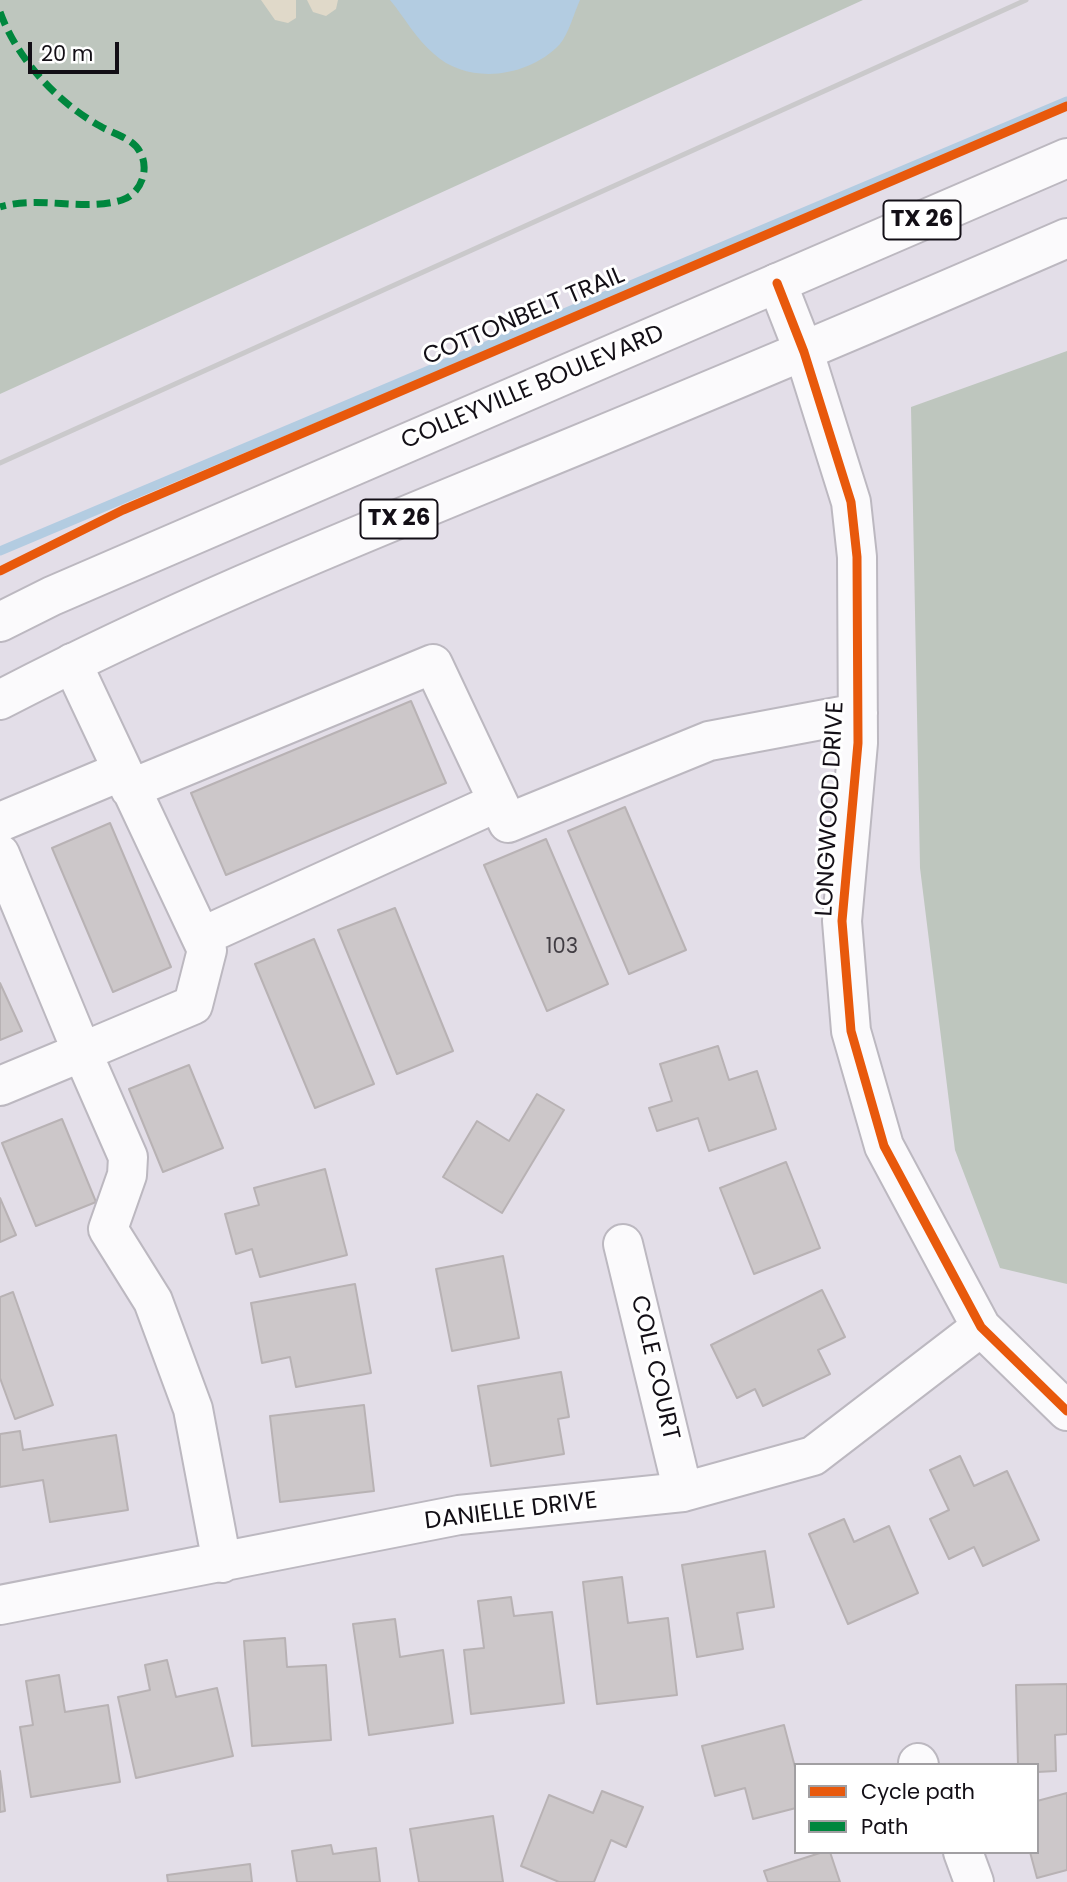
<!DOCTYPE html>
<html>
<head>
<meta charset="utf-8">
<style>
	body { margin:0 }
	#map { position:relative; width:1067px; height:1882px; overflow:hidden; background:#e3dee8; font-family:Poppins,sans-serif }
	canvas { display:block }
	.legend { position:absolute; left:794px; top:1763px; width:245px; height:91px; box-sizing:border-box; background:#fff; border:2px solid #a19fa2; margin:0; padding:9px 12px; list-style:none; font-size:21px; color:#130f16 }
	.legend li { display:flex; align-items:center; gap:14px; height:35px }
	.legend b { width:35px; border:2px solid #a19fa2 }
	.scale { position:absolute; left:28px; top:42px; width:91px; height:32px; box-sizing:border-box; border:4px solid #130f16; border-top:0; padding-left:9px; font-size:21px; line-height:24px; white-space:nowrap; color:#130f16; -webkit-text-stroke:5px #fff; paint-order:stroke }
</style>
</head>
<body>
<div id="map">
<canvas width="1067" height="1882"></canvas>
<ul class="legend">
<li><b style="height:9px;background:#e8590c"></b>Cycle path</li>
<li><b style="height:9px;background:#00873e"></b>Path</li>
</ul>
<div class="scale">20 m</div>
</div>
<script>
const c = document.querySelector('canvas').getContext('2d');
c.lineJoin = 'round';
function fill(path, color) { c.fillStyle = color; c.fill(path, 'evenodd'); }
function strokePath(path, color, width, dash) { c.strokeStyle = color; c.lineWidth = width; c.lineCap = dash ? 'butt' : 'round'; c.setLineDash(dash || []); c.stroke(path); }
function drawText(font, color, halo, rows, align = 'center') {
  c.font = font + ' Poppins,sans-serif'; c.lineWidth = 6; c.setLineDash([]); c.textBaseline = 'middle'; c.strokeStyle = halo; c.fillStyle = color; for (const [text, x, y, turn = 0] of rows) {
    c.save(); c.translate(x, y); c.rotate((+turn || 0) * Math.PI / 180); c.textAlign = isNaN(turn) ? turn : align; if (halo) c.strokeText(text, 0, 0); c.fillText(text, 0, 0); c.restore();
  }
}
const green = new Path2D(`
	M0 0H863L0 394Z
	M1067 351V1284L1000 1268 955 1150 920 868 911 407Z`);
const sand = new Path2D(`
	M261 0H296V18L288 23 275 20Z
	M307 0H338L336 9 326 16 313 12Z`);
const water = new Path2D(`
	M390 0H580C574 13 569 33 560 44 529 77 469 86 434 54 416 39 405 18 390 0Z`);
const stream = new Path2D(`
	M0 551 1067 101`);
const building = new Path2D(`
	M411 701 446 783 226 875 191 793Z
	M625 807 686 950 629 974 568 831Z
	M110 823 171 967 113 992 52 848Z
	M546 839 608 984 547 1011 484 865Z
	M395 908 453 1051 397 1074 338 930Z
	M314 939 374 1084 315 1108 255 964Z
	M0 983 22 1031 0 1040Z
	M718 1046 729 1080 757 1071 776 1129 709 1151 698 1118 657 1131 649 1108 672 1101 660 1064Z
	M189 1065 223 1148 163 1172 129 1089Z
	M537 1094 564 1110 502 1213 443 1177 477 1121 509 1141Z
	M62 1119 96 1202 36 1226 2 1143Z
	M786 1162 820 1248 754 1274 720 1188Z
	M325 1169 347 1255 260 1277 252 1249 236 1254 225 1214 259 1205 254 1188Z
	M0 1198 16 1235 0 1242Z
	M503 1256 519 1338 452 1351 436 1269Z
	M355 1284 371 1373 296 1387 290 1357 262 1363 251 1303Z
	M822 1290 845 1337 818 1350 830 1374 763 1406 755 1389 737 1398 711 1345Z
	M13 1292 53 1405 15 1419 0 1378V1297Z
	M561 1372 569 1417 558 1419 564 1454 491 1466 478 1386Z
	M364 1405 374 1491 280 1502 270 1416Z
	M20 1431 23 1450 116 1435 128 1510 50 1522 43 1480 0 1487V1434Z
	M960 1456 974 1486 1007 1471 1039 1540 983 1566 974 1547 949 1559 930 1519 949 1510 930 1470Z
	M844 1519 854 1542 889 1526 918 1593 848 1624 809 1534Z
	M765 1551 774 1607 737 1613 743 1649 697 1657 682 1565Z
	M622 1577 628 1623 668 1618 677 1695 597 1704 583 1582Z
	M511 1597 514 1616 552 1612 564 1703 471 1714 464 1650 484 1648 478 1601Z
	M395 1619 400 1657 443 1650 453 1723 369 1735 353 1624Z
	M285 1638 287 1667 326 1665 331 1740 252 1746 244 1641Z
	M167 1660 176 1697 217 1688 233 1756 136 1778 118 1697 150 1690 145 1665Z
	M59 1675 65 1712 108 1705 120 1782 31 1797 20 1727 33 1725 26 1681Z
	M1067 1684V1734L1055 1735 1056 1771 1037 1772V1765H1018L1016 1685Z
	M784 1725 796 1771V1808L753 1819 745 1788 715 1796 702 1746Z
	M0 1771 5 1811 0 1812Z
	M602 1791 643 1807 626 1847 611 1840 594 1882H559L521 1866 549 1795 593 1813Z
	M1067 1793V1870L1037 1878 1030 1852H1037V1801Z
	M493 1816 503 1882H419L410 1829Z
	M331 1845 333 1854 376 1848 380 1882H297L292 1851Z
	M823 1852H830L840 1882H768L764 1871Z
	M250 1864 252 1882H168L167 1875Z`);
const minor = new Path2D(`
	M777 283 804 352 851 502 857 557 858 743 842 921 851 1031 884 1146 981 1327 1067 1411
	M130 789 433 664 508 823 709 741 858 713
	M0 822 122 771
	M0 854 82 1052 193 1005 207 950 72 663
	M201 937 498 802
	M0 1086 82 1052 128 1157 127 1175 108 1229 153 1301 193 1409 222 1563
	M623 1244 683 1492
	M0 1605 459 1515 683 1492 813 1456 981 1327
	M918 1763 919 1765
	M963 1852 974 1882`);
const major = new Path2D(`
	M0 622 52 596 1067 158
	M0 700C172 610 354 537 534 463 712 390 890 315 1067 238`);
const rail = new Path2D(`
	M0 463 1026 0`);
const quiet = new Path2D(`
	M0 12C17 59 57 102 100 126 113 134 133 138 140 152 150 169 141 194 122 200 82 212 40 195 0 207`);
const cycleway = new Path2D(`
	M777 283 804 352 851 502 857 557 858 743 842 921 851 1031 884 1146 981 1327 1067 1411
	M0 571 123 510 1067 106`);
const numberNames = [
	["103",562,948]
];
const shields = [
	[922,220,77],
	[399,519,77]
];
const shieldNames = [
	["TX 26",922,220],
	["TX 26",399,519]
];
const streetNames = [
	["COTTONBELT TRAIL",524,317,-23],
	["COLLEYVILLE BOULEVARD",533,388,-23],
	["LONGWOOD DRIVE",831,809,-87],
	["COLE COURT",654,1368,77],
	["DANIELLE DRIVE",511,1512,-7]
];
fill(green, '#bec6be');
fill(sand, '#e0d9c9');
fill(water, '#b3cce1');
strokePath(stream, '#b3cce1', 9);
fill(building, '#ccc7c9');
strokePath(building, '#b8b2b4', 2);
strokePath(minor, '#bcb8c0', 42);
strokePath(major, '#bcb8c0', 42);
strokePath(minor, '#fbfafc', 38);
strokePath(major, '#fbfafc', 38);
strokePath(rail, '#cac9cb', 5);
strokePath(quiet, '#00873e', 7, [14, 7]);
strokePath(cycleway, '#e8590c', 9);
drawText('21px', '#413d43', null, numberNames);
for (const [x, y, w] of shields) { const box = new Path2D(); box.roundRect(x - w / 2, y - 19.5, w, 39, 5); c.fillStyle = '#fff'; c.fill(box); strokePath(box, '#130f16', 2); }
drawText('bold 23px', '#130f16', null, shieldNames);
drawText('24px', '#130f16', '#fff', streetNames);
</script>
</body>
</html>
